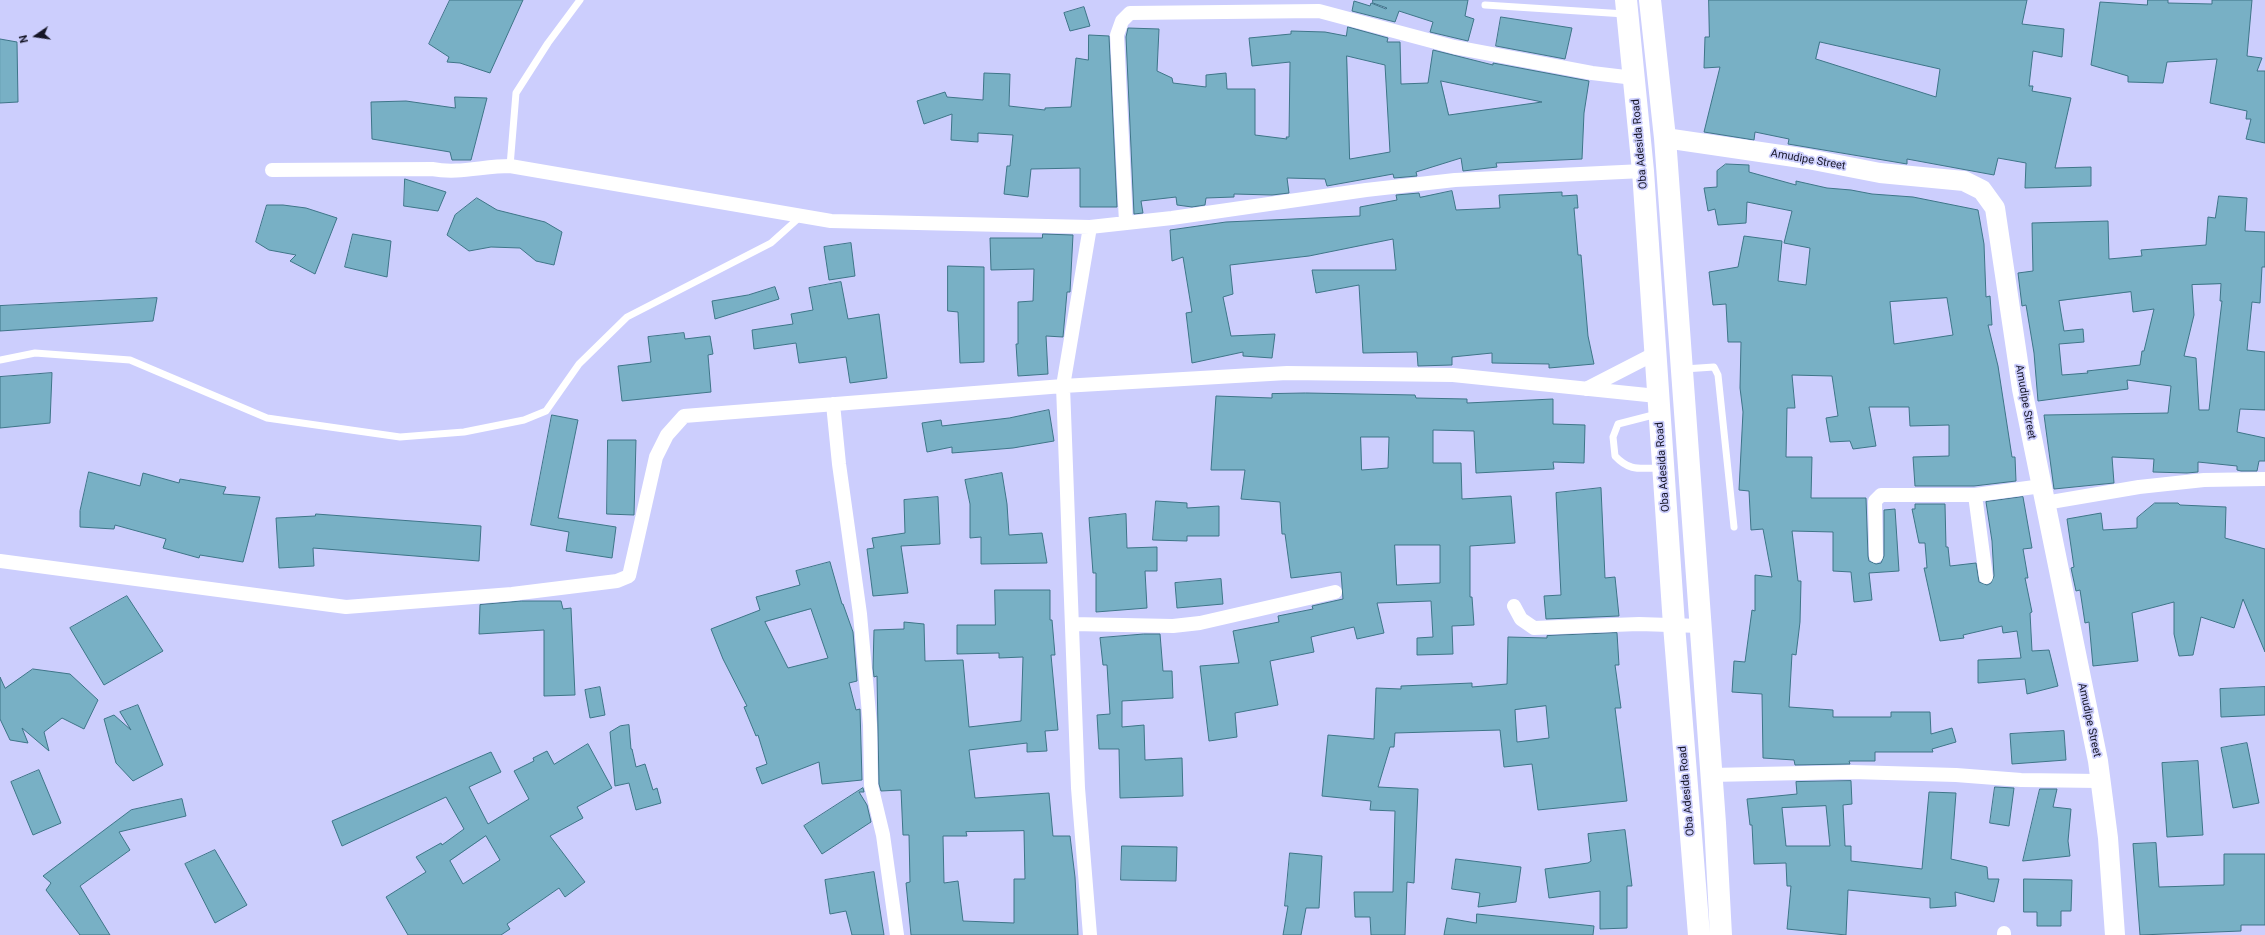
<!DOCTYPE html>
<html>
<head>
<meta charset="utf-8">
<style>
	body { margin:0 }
	#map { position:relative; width:2265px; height:935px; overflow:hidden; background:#cccefd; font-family:Roboto,sans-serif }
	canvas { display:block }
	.north { position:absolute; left:16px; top:16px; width:40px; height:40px; -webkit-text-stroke:3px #cccefd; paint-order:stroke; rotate:257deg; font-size:11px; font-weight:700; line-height:16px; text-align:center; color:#161627 }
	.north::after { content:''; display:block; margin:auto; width:14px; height:18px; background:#161627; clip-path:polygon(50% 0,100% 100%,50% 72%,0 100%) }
</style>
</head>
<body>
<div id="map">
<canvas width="2265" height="935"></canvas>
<div class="north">N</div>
</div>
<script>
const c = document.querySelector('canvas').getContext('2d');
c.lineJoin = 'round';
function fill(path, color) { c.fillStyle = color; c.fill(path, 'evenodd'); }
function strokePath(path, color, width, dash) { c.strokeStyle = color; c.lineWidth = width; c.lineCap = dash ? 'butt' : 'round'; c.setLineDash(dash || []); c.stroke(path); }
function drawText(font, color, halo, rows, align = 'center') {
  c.font = font + ' Roboto,sans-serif'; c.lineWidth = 3.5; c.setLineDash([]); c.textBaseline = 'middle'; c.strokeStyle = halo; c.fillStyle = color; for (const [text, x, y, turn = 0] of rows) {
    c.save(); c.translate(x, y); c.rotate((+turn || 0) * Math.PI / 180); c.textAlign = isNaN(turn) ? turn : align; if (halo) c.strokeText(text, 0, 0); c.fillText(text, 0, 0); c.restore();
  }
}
const building = new Path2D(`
	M450 0H523L490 73 460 63 447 62 449 57 429 44Z
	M1373 0H1468L1465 16 1474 19 1468 41 1430 32 1433 22 1399 11 1395 22 1352 11 1354 1 1370 6 1371 3 1386 9 1387 8 1373 3Z
	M1709 0H2027L2022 24 2064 29 2062 57 2033 51 2029 86H2033L2032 91 2071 98 2055 168 2091 167V186L2025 188 2026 163 1998 158 1994 175 1907 159V164L1788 144 1789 139 1755 132 1754 140 1704 132 1720 67 1704 68 1705 37H1709ZM1820 42 1940 69 1936 97 1816 59Z
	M2148 0H2168V3L2212 4V0H2252L2247 56 2262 58 2257 71H2265V143L2246 139 2251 119H2246L2247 111 2210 103 2217 59 2167 62 2163 83 2128 82V76L2091 65 2100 2 2147 5Z
	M1084 7 1090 26 1070 31 1064 13Z
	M1501 17 1572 28 1565 59 1496 46Z
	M1348 27 1388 38 1387 42H1400L1401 84 1428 83 1433 50 1493 65V63L1589 81 1584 113 1582 159 1496 163 1497 167 1463 171 1461 158 1416 172 1417 176 1394 178 1393 174 1327 186 1325 179 1287 178 1289 193 1272 195 1234 194V197L1206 198 1205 205 1192 207 1177 205 1176 197 1141 201 1143 213 1134 214 1126 37 1128 28 1159 29 1157 71 1172 78 1173 83 1206 87V75L1226 73 1227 89H1255V135L1287 139 1286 137H1289L1290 62 1252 66 1249 38 1291 34V31L1325 32 1346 36ZM1347 56 1385 65 1390 152 1350 159ZM1441 81 1542 102 1449 115Z
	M1089 35 1109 36 1117 207H1080V168L1031 169 1028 197 1004 194 1007 166H1010L1013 135 978 133V142L951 140 952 114 924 124 917 101 945 92 947 97 983 100 984 73 1010 74 1009 106 1045 110V108L1071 107 1076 58 1088 60Z
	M0 39 17 42 18 102 0 103Z
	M455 97 487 98 471 160H452L450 152 372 139 371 102 406 101 455 108Z
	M1726 164 1749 165V172L1796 185V181L1827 188 1851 190 1872 194 1913 197 1978 210 1984 244 1986 297 1990 296 1992 325H1988L1998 366 2012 457H2015L2016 481 1974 486H1915L1913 457 1949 456V425L1910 426 1909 407H1869L1876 446 1853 449 1850 441 1830 442 1826 418 1838 416 1832 376 1792 375 1795 408H1787L1786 457H1812L1811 498H1866L1868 556 1869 561 1876 564 1881 563 1884 556V510L1895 509 1899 571 1869 573 1872 600 1854 602 1851 572 1833 571V532L1792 531 1798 581H1801L1800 622 1796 655 1792 654 1789 707 1833 710V717H1891V712H1930L1931 734 1952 728 1956 742 1932 749 1933 752H1875V761H1849L1850 764 1795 765 1794 760 1763 758 1762 694 1732 692 1734 661 1745 662 1752 610 1755 611V575L1772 577 1763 529 1751 530 1749 491 1739 490 1743 412 1740 388 1741 342H1728L1726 304 1713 305 1709 272 1738 267 1744 236 1782 241 1778 281 1806 285 1810 248 1784 243 1792 211 1747 202 1746 223 1718 225 1715 209 1708 211 1704 188 1717 187V171ZM1947 298 1953 335 1894 344 1890 302Z
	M405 179 446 192 438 211 404 206Z
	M1452 191 1456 210 1500 208 1499 195 1562 192V196L1577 195 1578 208H1574L1578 255H1581L1588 336 1594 364 1549 368V364L1492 363V353L1452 357V365L1418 366 1417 352 1363 353 1359 285 1316 293 1312 270H1396L1393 239 1309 256 1230 265 1233 294 1223 297 1231 336 1275 334 1272 358 1243 356V352L1192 363 1186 313 1192 312 1183 257 1172 261 1170 230 1226 222 1360 216V207L1397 200 1396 195 1419 193 1420 197Z
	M2219 196 2247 198 2245 231 2265 232V267H2262L2260 303 2252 302 2247 350 2265 352V410L2240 409 2237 432 2265 438V461H2259L2257 471H2241L2237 470V466L2198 462V472L2187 473 2153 472 2154 459 2112 457 2114 483 2054 489 2044 415 2168 413 2171 386 2127 380 2128 389 2038 401 2034 353 2026 305 2022 306 2018 273 2033 271 2032 223 2108 221 2109 259 2142 256 2141 250 2206 245 2208 217 2215 218ZM2221 284 2220 301H2222L2209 410H2199L2196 358 2184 356 2194 315 2192 285ZM2131 292 2133 312 2154 309 2144 351H2142L2140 365 2087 371 2088 373 2062 375 2059 344 2084 342 2083 329 2064 331 2059 301Z
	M477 198 497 210 545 222 562 232 554 265 536 261 520 248 491 247 469 251 447 235 455 215Z
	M267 205H283L306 208 337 218 315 274 290 261 296 255 269 250 256 242Z
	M353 234 391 241 387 277 345 267Z
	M1043 234 1073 235 1070 292H1067L1063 337 1046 336 1048 374 1018 376 1016 344H1018V302L1033 301 1034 269 991 270 990 238H1042Z
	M851 243 855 276 829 280 824 247Z
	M948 266 984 267V362L960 363 958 312 948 311Z
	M841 282 848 319 879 314 887 378 850 383 846 357 799 363 796 343 754 349 752 330 793 324 791 314 813 310 809 288Z
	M775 287 779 299 715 319 712 301 748 295Z
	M157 298 153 321 0 331V306Z
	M684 333 685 339 710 336 713 354 708 355 711 392 622 401 618 366 651 362 648 337Z
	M52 373 50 423 0 428V377Z
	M1306 393 1415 395 1416 398 1467 399V403L1553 399V424L1585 425 1584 463 1553 462 1554 469 1476 473 1474 431 1433 430V463H1461L1462 499 1511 496 1515 543 1470 546V597H1472L1474 625 1452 626 1453 654 1417 655V638L1433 637 1431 601 1377 603 1384 633 1357 639 1354 627 1311 637 1314 652 1270 661 1278 705 1235 713 1237 737 1209 741 1200 666 1239 663 1233 631 1279 622 1278 616 1313 609 1312 606 1343 599 1341 572 1291 578 1285 534H1282L1280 502 1241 499 1245 470H1211L1216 396 1272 398V394ZM1361 437H1389L1388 468 1362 470ZM1395 545H1440V583L1397 585Z
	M1049 410 1054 441 1013 448 952 453V447L927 452 922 423 941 420 942 426 1009 418Z
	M552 415 578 420 558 518 616 527 612 558 566 551 569 532 531 525Z
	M608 440H636L634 515 607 514Z
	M89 472 140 486 143 473 179 483 180 479 226 487 223 494 260 497 243 562 200 555 199 558 163 548 166 539 115 525 114 529 80 527V511Z
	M1002 473 1007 504 1009 535 1042 533 1047 563 981 564V537L970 538V504L965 480Z
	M1601 488 1605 578 1615 577 1619 616 1546 619 1544 596 1561 595 1556 493Z
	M938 497 940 544 901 546 908 593 873 596 867 549 874 548 872 538 905 533 904 500Z
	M2023 497 2032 548 2023 549 2028 578H2025L2032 612 2030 613 2032 651 2049 650 2058 686 2027 694 2025 679 1978 683V660L2021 658 2017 631 2003 633 2002 626 1963 635 1964 638 1940 641 1924 568H1927L1925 543H1919L1912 509H1915V504H1945L1946 547H1948L1950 566 1976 563 1979 582 1987 585 1991 583 1994 576 1992 541 1986 502Z
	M1156 501 1187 503V508L1219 506V536H1187V541L1153 540Z
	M2155 503H2178L2180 505 2226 507 2225 538 2265 549V652L2243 599 2234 628 2201 617 2193 655 2179 656 2174 634V602L2132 613 2138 661 2093 666 2089 622 2085 623 2080 590 2076 591 2071 568 2074 567 2067 519 2101 513 2103 530 2137 528V518Z
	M316 514 481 526 479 561 313 548 314 566 279 568 276 518 315 516Z
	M1126 514 1127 548 1157 547V571H1145L1147 608 1096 612V573H1093L1089 518Z
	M830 562 842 604H843L853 632 857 681 849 683 856 710 860 709 862 780 822 784 819 762 762 784 756 768 767 764 758 735 756 736 744 707 747 706 723 659 711 629 760 610 756 597 800 585 796 571ZM811 609 828 658 788 668 765 622Z
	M1221 579 1223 604 1177 608 1175 583Z
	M995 590H1050V620H1052L1055 655H1051L1058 730 1045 731 1047 751 1027 752V743L969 750 975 798 1049 793 1053 836H1070L1075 877 1078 935H911L906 883 910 882 909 835H903L901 790 881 791 879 784 877 676 874 677 873 668 874 630 904 629V622L924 624 925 661 963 660 969 727 1021 721 1023 657 999 658V653L957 654V625H995ZM1024 831 1025 879H1014V923L963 921 958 881 944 883 943 836H967L966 832Z
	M127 596 163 651 104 685 70 628Z
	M522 601H561L563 609 571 608 575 695 544 696V630L479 634 480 605Z
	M1617 633 1619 665H1615L1621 708H1615L1627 801 1538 810 1532 764 1504 767 1500 730 1395 733 1394 747H1390L1378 787 1418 789 1414 883 1407 882 1405 935H1371L1370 917H1355L1354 892H1393L1395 811 1370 810 1371 801 1322 796 1328 735 1374 739 1376 688 1401 689V686L1472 683V687L1507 684 1508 637 1547 638V636ZM1546 706 1549 738 1517 742 1515 710Z
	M1144 634H1160L1163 671H1172L1173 698 1122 701V727L1144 725 1145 760 1182 758 1183 796 1120 798 1119 749H1099L1097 715 1110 714 1107 665H1103L1100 638Z
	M33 669 70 674 98 700 84 729 62 718 44 732 49 751 22 728 28 743 10 740 0 719V677L5 688Z
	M600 687 605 715 590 718 585 690Z
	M2265 687V715L2221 717 2220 689Z
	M138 705 163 765 133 781 116 763 104 719 114 715 131 730 120 712Z
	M629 725 631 749H632L636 767 645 764 653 790 657 788 661 803 636 810 629 783 615 786 610 732 620 726Z
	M2064 731 2066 760 2012 764 2010 734Z
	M2247 743 2259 803 2233 808 2221 748Z
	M588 744 612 788 577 807 583 818 550 836 585 882 565 897 559 888 507 924 510 929 501 935H408L386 897 426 872 416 857 441 843 442 845 464 829 446 797 342 846 332 821 491 752 501 772 469 787 488 824 529 799 514 771 534 761 533 758 547 751 554 764ZM486 836 500 860 463 884 450 861Z
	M2198 761 2203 835 2167 837 2162 763Z
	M39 770 61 823 33 835 11 782Z
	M1851 781 1852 804 1843 805 1845 846H1851V861L1922 869 1929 792 1956 793 1951 859 1987 867 1988 879H1999L1994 902 1955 892 1956 906 1930 908V898L1848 890 1846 935 1787 929 1791 886H1787L1786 863 1754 864 1752 825H1750L1747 799 1797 794 1796 782ZM1826 806 1830 846H1786L1782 808Z
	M1995 787 2014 788 2009 826 1990 823Z
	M863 788 864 792H859L867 805 871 822 822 854 804 826Z
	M2040 789H2057L2053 807 2071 809 2068 841 2070 856 2023 861Z
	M182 799 186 816 119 832 130 850 80 886 110 935H80L46 890 51 883 43 876 131 810Z
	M1625 830 1632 886H1627V928L1600 929V891L1549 898 1545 869 1588 863 1591 861 1588 834Z
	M2156 843 2159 887 2224 885V854H2265V925H2241V931L2140 935 2133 844Z
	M1122 846 1177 847 1176 881 1121 880Z
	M215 850 247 905 215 923 185 864Z
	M1290 853 1322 856 1319 908H1306L1301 935H1283L1288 906H1285Z
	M1456 859 1521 867 1516 902 1478 907 1480 893 1452 889Z
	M874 872 884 935H852L846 911 830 914 825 880Z
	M2024 879 2072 880 2071 911H2061V926H2037V912H2024Z
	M1477 914 1594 926 1593 935H1444L1447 918 1476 923Z`);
const lane = new Path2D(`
	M1485 5 1625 14
	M510 166 516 93 548 43 580 0
	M0 360 35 353 130 360 267 418 400 437 464 432 524 420 546 411 579 364 627 317 771 243 801 216
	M1684 369 1714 367 1718 375 1734 527
	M1657 414 1618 424 1613 437 1615 456C1630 472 1640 468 1661 468`);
const street = new Path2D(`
	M272 170 432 169C459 174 483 166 510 166L831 221 1090 227
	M1126 223 1117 35 1122 21 1130 13 1319 11 1454 47 1592 73 1634 78
	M1586 389 1656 353
	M833 404 839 464 860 614 870 725 871 785 883 835 897 935
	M1975 495 1986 577
	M2045 503 2139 487 2204 480 2265 479
	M1876 556 1875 501 1881 495H1975L2042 486
	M0 561 346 607 512 594 617 581 629 576 656 457 667 435 684 416 1063 386 1287 373 1453 375 1657 396
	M1514 606 1521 619 1534 628 1639 624 1700 626
	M1072 624 1173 626 1200 623 1335 592
	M1711 775 1852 772 1956 775 2021 780 2099 781
	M1090 935 1078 788 1063 386 1090 227 1172 218 1366 190 1455 180 1643 171
	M2004 935V933`);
const secondary = new Path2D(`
	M1665 138 1808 159 1880 173 1964 181 1982 190 1995 208 2022 389 2098 761 2108 838 2115 935`);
const primary = new Path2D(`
	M1626 0 1643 171 1674 625 1699 935
	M1650 0 1665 138 1715 823 1721 935`);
const streetNames = [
	["Oba Adesida Road",1640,144,-95],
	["Amudipe Street",1808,160,10],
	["Amudipe Street",2025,402,80],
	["Oba Adesida Road",1663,467,-94],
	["Amudipe Street",2089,720,78],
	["Oba Adesida Road",1687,791,-95]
];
fill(building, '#78b0c5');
strokePath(building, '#3e7588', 1);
strokePath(lane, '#fff', 7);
strokePath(street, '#fff', 14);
strokePath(secondary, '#fff', 20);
strokePath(primary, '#fff', 22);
drawText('11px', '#161627', '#cccefd', streetNames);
</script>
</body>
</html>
